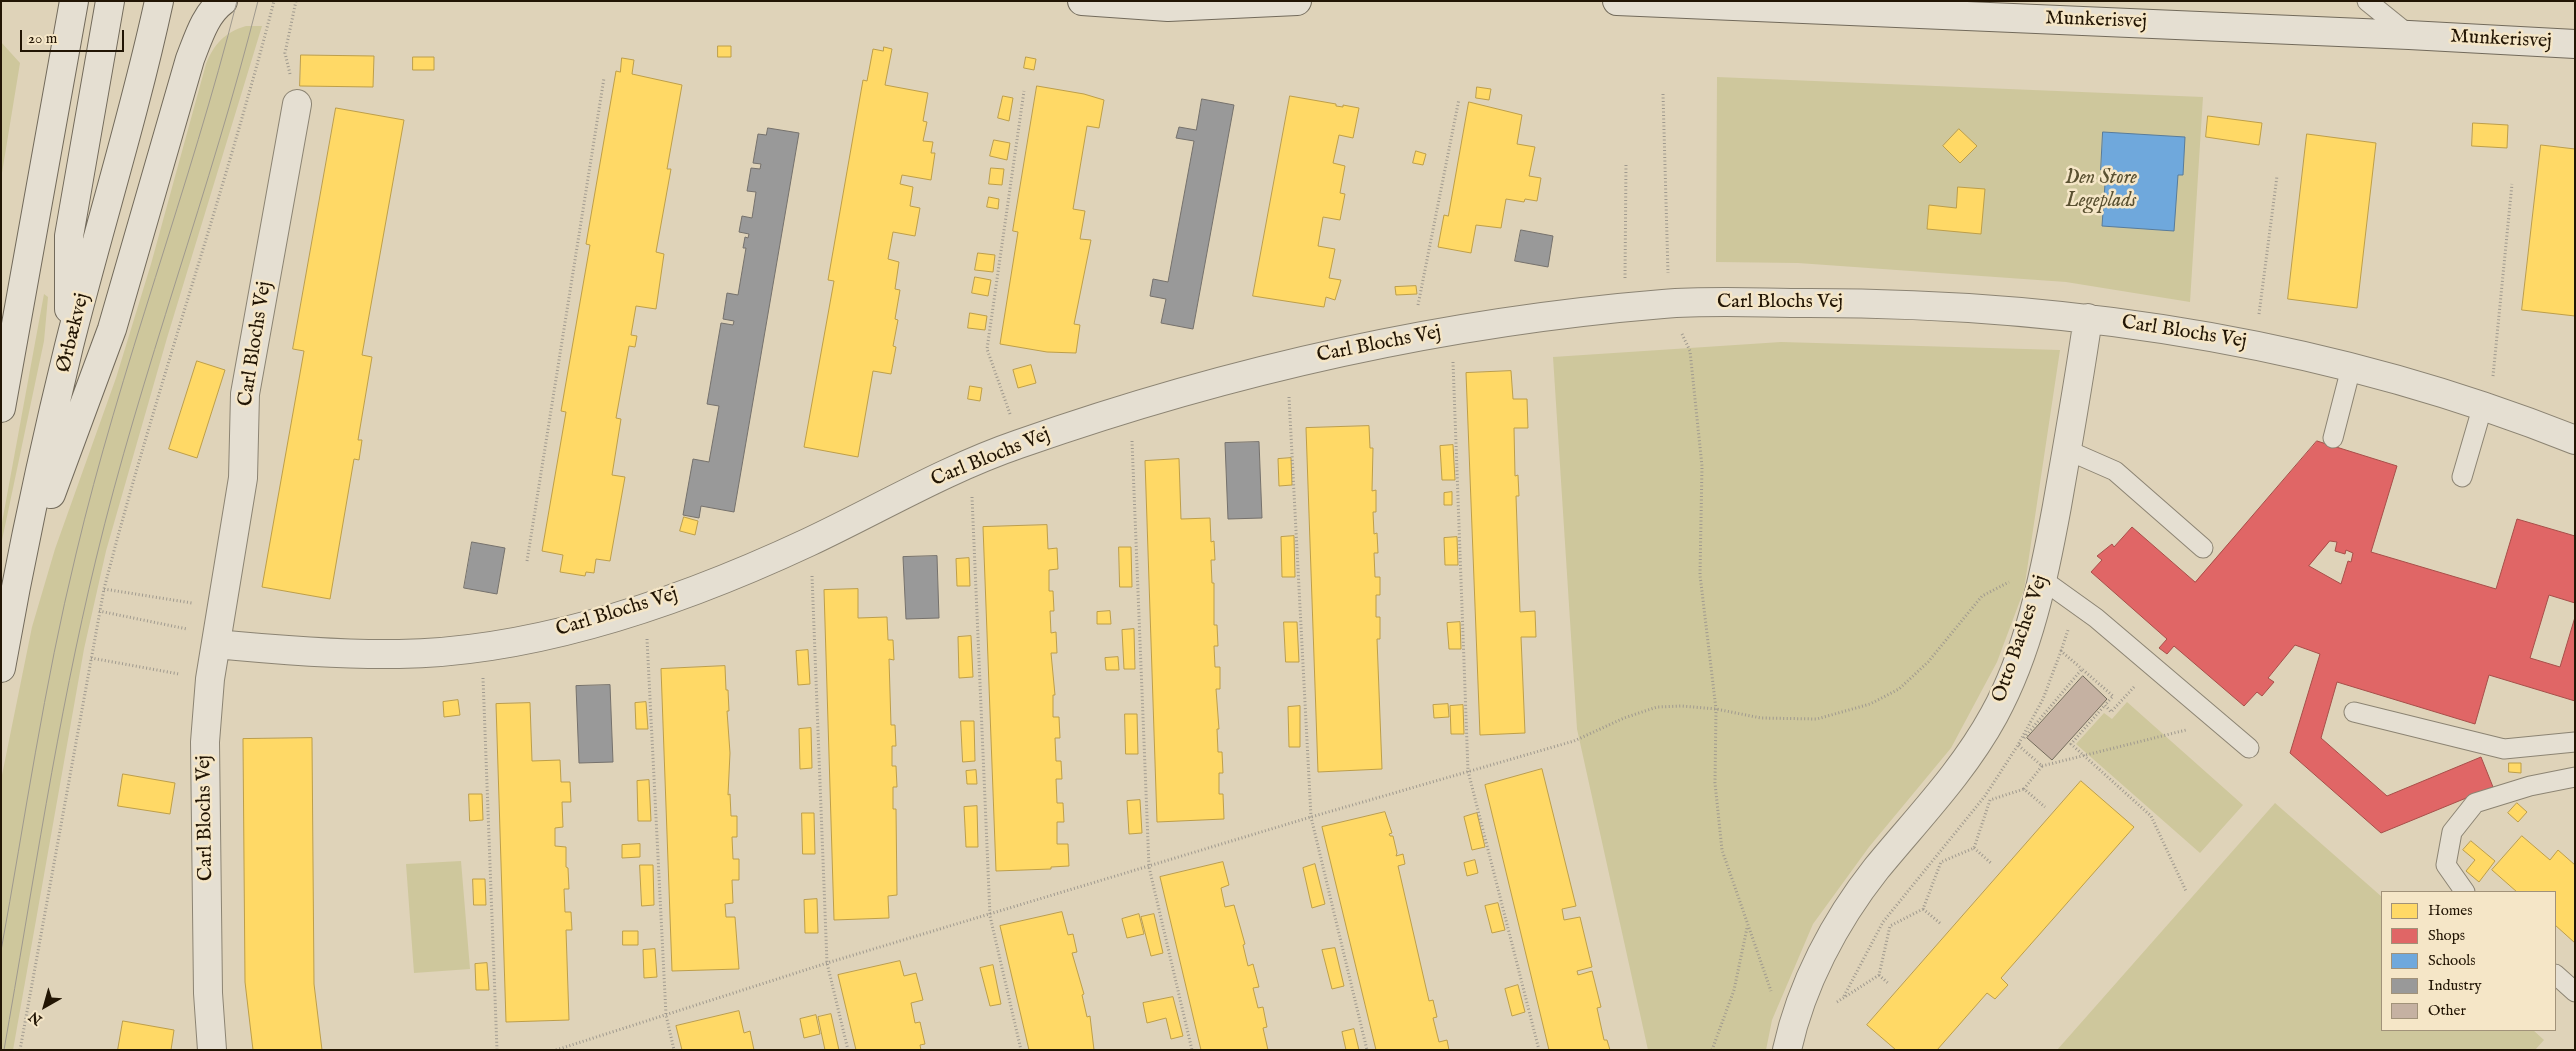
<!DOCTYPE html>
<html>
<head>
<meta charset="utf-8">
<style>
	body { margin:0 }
	#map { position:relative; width:2576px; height:1051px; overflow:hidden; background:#dfd3b9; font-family:"IM FELL English",serif }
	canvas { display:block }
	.frame { position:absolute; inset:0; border:2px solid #221504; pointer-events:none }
	.legend { position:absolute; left:2381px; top:891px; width:175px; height:140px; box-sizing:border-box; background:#f5e6c7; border:1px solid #a19279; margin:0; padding:6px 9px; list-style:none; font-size:15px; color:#221504 }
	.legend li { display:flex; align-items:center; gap:10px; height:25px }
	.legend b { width:25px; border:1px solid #a19279 }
	.north { position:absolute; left:20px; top:981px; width:50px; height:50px; -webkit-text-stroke:4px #f5e6c7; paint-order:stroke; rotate:218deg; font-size:14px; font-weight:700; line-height:20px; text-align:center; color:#221504 }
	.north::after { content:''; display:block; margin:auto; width:18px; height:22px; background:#221504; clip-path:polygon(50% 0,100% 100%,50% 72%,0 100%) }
	.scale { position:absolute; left:20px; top:30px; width:104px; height:22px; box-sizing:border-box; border:2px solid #221504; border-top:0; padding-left:6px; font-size:15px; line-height:18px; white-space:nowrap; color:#221504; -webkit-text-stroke:4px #f5e6c7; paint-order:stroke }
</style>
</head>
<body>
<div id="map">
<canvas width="2576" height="1051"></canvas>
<div class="frame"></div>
<ul class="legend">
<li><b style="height:14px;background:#ffd966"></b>Homes</li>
<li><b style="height:14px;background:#e06666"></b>Shops</li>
<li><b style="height:14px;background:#6fa8dc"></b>Schools</li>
<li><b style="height:14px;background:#999"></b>Industry</li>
<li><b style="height:14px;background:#c5b1a2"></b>Other</li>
</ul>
<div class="north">N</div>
<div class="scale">20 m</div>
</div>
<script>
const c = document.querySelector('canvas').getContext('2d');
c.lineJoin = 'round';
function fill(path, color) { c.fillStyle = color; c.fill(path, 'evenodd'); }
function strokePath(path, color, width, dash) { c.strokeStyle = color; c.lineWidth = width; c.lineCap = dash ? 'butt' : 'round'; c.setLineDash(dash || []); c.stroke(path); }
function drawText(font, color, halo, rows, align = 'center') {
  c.font = font + ' "IM FELL English",serif'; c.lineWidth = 5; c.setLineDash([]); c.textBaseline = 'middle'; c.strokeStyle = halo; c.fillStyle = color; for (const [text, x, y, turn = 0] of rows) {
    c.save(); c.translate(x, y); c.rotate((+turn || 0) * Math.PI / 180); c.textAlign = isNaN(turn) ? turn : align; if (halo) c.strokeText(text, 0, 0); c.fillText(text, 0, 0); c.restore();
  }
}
const green = new Path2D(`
	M246 26H262L167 338 106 551 84 649 13 1050H1V780L32 627 55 549 116 378 151 264 206 64C214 44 225 32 246 26Z
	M1 42 20 63 1 179Z
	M1717 77 2203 97 2190 302 2066 282 1798 263 1716 262Z
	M44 294 48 297 44 341 1 545V528Z
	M1781 342 2060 350 2024 590 1997 662 1951 748 1869 847 1813 924 1772 1020 1766 1050H1648L1577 729 1553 357Z
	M2127 702 2243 805 2200 853 2076 744 2104 713 2112 719Z
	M2275 803 2382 897V1030H2533L2544 1040 2535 1050H2057Z
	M461 861 470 969 414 973 406 864Z`);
const homes = new Path2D(`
	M718 46H731V57H718Z
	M884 47 892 49 885 85 928 93 923 121 927 122 923 141 933 142 931 153H935L931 180 902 175 900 184 913 187 910 206 920 208 915 236 893 232 888 259 899 262 895 289 900 290 895 319 898 320 893 346 896 347 891 374 873 371 858 457 804 447 834 281 828 280 863 80 867 81 873 49 883 51Z
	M301 55 374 56 373 87 300 86Z
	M413 57H434V70H413Z
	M1026 57 1036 59 1034 70 1024 68Z
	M622 58 634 60 632 74 682 85 667 169H671L656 252 664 254 656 309 636 306 631 335 637 336 635 347 629 346 616 418 621 419 612 475 625 477 610 561 596 559 594 573 586 572 585 576 560 572 563 555 542 551 566 412 561 411 590 245 586 244 616 71 620 72Z
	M1037 86 1084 94 1104 100 1099 128 1087 126 1073 209 1085 211 1080 239 1091 240 1074 324 1080 325 1076 353 1047 352 1000 344 1018 232 1013 231Z
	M1477 87 1491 89 1489 100 1476 98Z
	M1003 96 1013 98 1009 121 998 118Z
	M1290 96 1336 104V106L1343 107V105L1359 108 1353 138 1339 135 1333 163 1345 166 1340 193 1345 194 1340 220 1323 217 1318 246 1335 249 1329 278 1341 280 1335 300 1326 297 1324 307 1253 296Z
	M1469 102 1522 115 1517 144 1535 147 1529 176 1541 178 1537 201 1525 199 1524 202 1506 199 1501 228 1476 225 1471 253 1438 247 1444 215 1448 216Z
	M336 108 404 120 362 355 372 357 358 440H362L359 460 354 459 330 599 262 587 304 351 293 349Z
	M2208 116 2262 123 2259 145 2206 137Z
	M2473 123 2508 125 2507 148 2472 146Z
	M1959 129 1977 146 1960 163 1943 146Z
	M2307 134 2376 143 2357 308 2288 299Z
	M994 140 1010 143 1007 160 990 156Z
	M2541 145 2575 149V316L2522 310Z
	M1416 151 1426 154 1423 165 1413 163Z
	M991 168 1004 169 1002 185 989 184Z
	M1958 187 1985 189 1981 234 1927 229 1929 205 1956 208Z
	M989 197 999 199 998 209 987 207Z
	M978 253 995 255 993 272 975 270Z
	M975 277 991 280 988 296 972 293Z
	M1416 286 1417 294 1396 295 1395 287Z
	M970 313 987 316 985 330 968 328Z
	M197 361 225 370 197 458 169 449Z
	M1031 365 1036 383 1018 388 1013 370Z
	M1511 371 1513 399H1527L1528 428H1514L1515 476 1518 475 1519 496H1516L1520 612 1535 611 1536 637H1521L1525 733 1480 735 1466 373Z
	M970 386 982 388 980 401 968 399Z
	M1369 426 1370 448H1373L1372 491 1376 490V512H1373L1374 534 1377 533 1378 553H1374L1375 577H1380V595H1376V617H1380V639H1377L1382 769 1318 772 1306 428Z
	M1453 445 1455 480H1442L1440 446Z
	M1291 458 1292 485 1279 486 1278 459Z
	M1179 459 1181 519 1210 518 1211 542 1214 541 1215 560H1211L1212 583H1214V625H1217L1218 646H1214L1215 667H1220V689H1216L1219 729H1217L1218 752H1222L1223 773H1219V794H1223L1224 819 1157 822 1145 461Z
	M1452 492V505H1444V493Z
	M684 517 698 521 695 535 680 531Z
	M1047 525 1048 549 1057 548 1058 569 1049 570V591H1053L1054 611H1050L1051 633 1056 632 1057 653H1051L1055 695H1053V717H1059L1060 738H1055L1056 761H1061L1062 779H1056L1057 803H1063L1064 822H1057V844H1068L1069 866 1051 867V869L996 871 983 527Z
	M1294 536 1295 577H1282L1281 537Z
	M1457 537 1458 565H1445L1444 538Z
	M1119 547H1131L1132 587H1120Z
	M969 558 970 586H957L956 559Z
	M858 589V618L887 617 888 640H893L894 660 889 659 891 725H895L896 746H892V766H896L897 787H893V809H896L897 895 888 896 889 918 834 920 824 590Z
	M1110 611 1111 624H1097V612Z
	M1284 622H1297L1299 662H1286Z
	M1460 622 1461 649H1449L1447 623Z
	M1134 629 1135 669H1124L1122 630Z
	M971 636 973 677 959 678 958 637Z
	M808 650 810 684 798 685 796 651Z
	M1118 657 1119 670H1106L1105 658Z
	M725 666 726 690H728L729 711H727L730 753 728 795 730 794 731 816H737V837H732L733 859H739V880H732L733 903 725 904 726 917H735L739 969 672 971 661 669Z
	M458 700 460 715 444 717 443 702Z
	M646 702 648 729H636L635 703Z
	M530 703 532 761 560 760 561 782H570L571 802H562L563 827 555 828V846L566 847V867L568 868 569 889H564L565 912H571L572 930H566L569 1020 506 1022 496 704Z
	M1448 704 1449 717 1434 718 1433 705Z
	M1463 705 1464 734H1451L1450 706Z
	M1300 706V747H1289L1288 707Z
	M1125 714H1137L1138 754H1126Z
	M961 721H974L975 761 963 762Z
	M811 728 812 768 800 769 799 729Z
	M312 738 314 984 322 1050H253L245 982 243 739Z
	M2509 763H2521V773L2509 772Z
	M1542 769 1576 906 1562 909 1564 920 1580 917 1592 967 1577 971 1578 975 1592 971 1601 1007 1597 1008 1604 1040H1607L1610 1050H1549L1485 785Z
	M976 770 977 784H967L966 771Z
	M123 774 175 783 170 814 118 806Z
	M649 780 651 821H638L637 781Z
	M2081 781 2134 827 2001 978 2008 985 1995 999 1987 993 1937 1050H1896L1867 1025Z
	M469 794H482L483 820 470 821Z
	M1140 800 1142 833 1129 834 1127 801Z
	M2517 803 2527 812 2518 822 2508 813Z
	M977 806 978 847H966L964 807Z
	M1385 812 1392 833 1389 834 1390 836H1393L1397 853 1396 856 1403 854 1405 864 1398 866 1429 1001 1433 1000 1437 1017 1433 1018 1439 1042 1447 1040 1449 1050H1376L1322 827Z
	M802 813H814L815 854H803Z
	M1477 813 1485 847 1472 850 1464 817Z
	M2522 836 2550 860 2558 850 2575 865V943L2555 925V892H2517L2492 870Z
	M2471 841 2495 861 2479 882 2466 871 2475 860 2463 850Z
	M640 844V857L622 858V845Z
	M1475 860 1478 873 1467 876 1464 863Z
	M1223 862 1229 885 1221 888 1225 907 1234 905 1245 944 1243 945 1248 966 1253 964 1259 987 1253 988 1258 1008 1263 1007 1267 1027 1263 1028 1268 1050H1201L1160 877Z
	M1315 864 1325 904 1312 908 1303 868Z
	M640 865H653L654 905 642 906Z
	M473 879H485L486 905H474Z
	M817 899 818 933H805L804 900Z
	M1498 903 1505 930 1492 933 1485 906Z
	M1062 912 1068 935 1073 934 1077 952 1072 953 1084 994 1082 995 1087 1017 1090 1016 1094 1050H1029L1000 926Z
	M1139 914 1144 934 1127 938 1122 919Z
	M1154 914 1163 953 1151 956 1141 917Z
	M623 931H638V945H623Z
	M1335 948 1344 986 1332 989 1322 950Z
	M655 949 657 977 644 978 643 950Z
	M900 961 904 976 916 973 923 1000 911 1003 915 1023 920 1022 925 1044 920 1045 921 1050H856L838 975Z
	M487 963 489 990H476L475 964Z
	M993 965 1001 1004 990 1006 980 968Z
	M1518 985 1525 1012 1512 1016 1505 989Z
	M1173 997 1183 1036 1171 1039 1166 1018 1147 1023 1143 1003Z
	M739 1011 744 1033 750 1031 754 1050H682L676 1026Z
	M831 1014 839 1050H825L818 1017Z
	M816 1015 820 1034 804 1038 800 1019Z
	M123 1021 174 1030 171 1050H118Z
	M1354 1029 1359 1050H1346L1342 1032Z`);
const shops = new Path2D(`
	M2317 441 2397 466 2371 552 2496 589 2517 519 2575 536V603L2549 595 2530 658 2560 667 2575 617V701L2489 675 2475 724 2337 682 2321 738 2387 796 2481 757 2493 787 2381 833 2290 753 2320 654 2295 645 2268 678 2274 682 2262 696 2257 692 2244 706 2174 646 2167 654 2159 648 2167 639 2091 572 2102 560 2097 556 2112 544 2114 547 2132 527 2195 582ZM2330 541 2337 542 2335 551 2345 554 2346 550 2353 553 2351 562 2348 561 2341 584 2309 566Z`);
const schools = new Path2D(`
	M2103 132 2185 137 2183 175H2178L2174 231 2102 226 2106 170H2101Z`);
const industry = new Path2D(`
	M1202 99 1234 105 1193 329 1161 323 1166 299 1150 296 1153 279 1168 282 1194 141 1176 138 1179 127 1196 130Z
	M768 128 799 133 734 512 701 506 699 518 683 515 693 459 709 462 719 406 707 404 721 323 733 325 734 321 723 319 727 293 738 295 746 248H743L745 237 748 238 749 234 739 232 742 216 752 218 756 192 747 191 751 168 760 169 761 164 753 163 758 134 766 135Z
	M1521 230 1553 236 1548 267 1515 261Z
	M1259 442 1262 518 1228 519 1225 443Z
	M472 542 505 548 497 594 464 588Z
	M937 556 939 618 906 619 903 557Z
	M610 685 613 762 579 763 576 686Z`);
const building = new Path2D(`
	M2083 676 2107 699 2052 760 2027 738Z`);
const path = new Path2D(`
	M290 74 285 53 296 1
	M1663 94 1668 273
	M1625 278 1626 163
	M1418 305 1459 99
	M2259 314 2277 176
	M1682 334 1690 351 1702 466 1700 575 1716 709 1715 783 1722 850 1771 991
	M1453 362 1468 771 1539 1050
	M2493 376 2512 184
	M1289 397 1311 817 1367 1050
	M1010 414 987 349 1024 91
	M1132 441 1149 867 1192 1050
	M972 497 990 916 1021 1050
	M527 561 604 78
	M812 576 827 963 848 1050
	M104 589 192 603
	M99 611 187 629
	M647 639 666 1015 674 1050
	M2061 651 2068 630
	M91 658 179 674
	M483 678 497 1050
	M2134 687 2111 712 2105 705 2071 744 2151 816 2186 891
	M2024 738 2082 669 2113 696 2105 705
	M2020 743 2018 745 2042 766 2024 789 2045 807
	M2042 766 2186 730
	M1974 848 1992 864
	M1923 909 1941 924
	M1879 975 1889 984
	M1844 996 1883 922 1985 796 2018 745 2043 699 2061 651 2082 669
	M1837 1002 1879 975 1890 926 1923 909 1941 862 1974 848 1990 800 2024 789
	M20 1050 104 589C155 391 223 199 274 1
	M556 1050 827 963 1311 817 1574 741 1624 718 1657 707 1682 706 1716 709 1761 718 1817 719 1870 704 1899 689 1928 662 1982 596 2009 582
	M1712 1050 1734 990 1747 928`);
const lane = new Path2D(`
	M2367 1 2409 35
	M2333 438 2351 368
	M2067 450 2115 471 2203 548
	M2462 477 2483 405
	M2043 580 2096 618 2249 748
	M2354 712 2504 749 2575 742
	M2465 892 2446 865 2452 832 2475 803 2530 786 2575 777
	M2555 974 2575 992`);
const street = new Path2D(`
	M216 644C277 650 338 655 399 654 539 652 683 601 809 542 879 509 946 469 1019 444 1227 371 1443 322 1663 304 1711 300 1761 303 1809 303 2070 303 2332 343 2575 440
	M212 1050 208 993 205 742 210 679 243 478 245 394 297 104
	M1787 1050C1801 985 1835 921 1876 869 1917 819 1963 772 1994 715 2029 651 2044 577 2057 506 2068 443 2079 381 2088 318`);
const secondary = new Path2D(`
	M1082 1 1168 7 1297 1
	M1617 1 2409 35 2575 44
	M69 309V236L110 1
	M1 408 74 1
	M51 494 112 329 190 59C198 39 205 14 223 1
	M1 668C20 560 43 452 69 346 98 230 134 117 159 1`);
const tram = new Path2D(`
	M1 951C25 819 44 685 76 554 120 368 190 187 237 1
	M4 1050C33 886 57 720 96 559 141 371 211 189 258 1`);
const streetNames = [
	["Munkerisvej",2096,21,2],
	["Munkerisvej",2501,40,3],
	["Carl Blochs Vej",1780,303],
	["Ørbækvej",74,333,-76],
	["Carl Blochs Vej",2184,333,9],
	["Carl Blochs Vej",256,344,-81],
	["Carl Blochs Vej",1379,345,-11],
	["Carl Blochs Vej",991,458,-22],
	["Carl Blochs Vej",617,613,-17],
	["Otto Baches Vej",2021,639,-71],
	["Carl Blochs Vej",206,818,-91]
];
const parkNames = [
	["Den Store",2101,179],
	["Legeplads",2101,202]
];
fill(green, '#cec79c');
fill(homes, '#ffd966');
strokePath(homes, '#bd9e49', 1);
fill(shops, '#e06666');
strokePath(shops, '#a74e49', 1);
fill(schools, '#6fa8dc');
strokePath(schools, '#587c9b', 1);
fill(industry, '#999');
strokePath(industry, '#75716c', 1);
fill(building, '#c5b1a2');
strokePath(building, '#726a5b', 1);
strokePath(lane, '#8c8473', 21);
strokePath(street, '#8c8473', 30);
strokePath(secondary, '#726a5b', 30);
strokePath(path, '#9f998e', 3, [1, 2.5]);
strokePath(lane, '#e5dfd2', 19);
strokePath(street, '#e5dfd2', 28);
strokePath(secondary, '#e5dfd2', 28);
strokePath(tram, '#9f998e', 1);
drawText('20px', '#221504', '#f5e6c7', streetNames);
drawText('italic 20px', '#595031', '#f5e6c7', parkNames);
</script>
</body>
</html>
